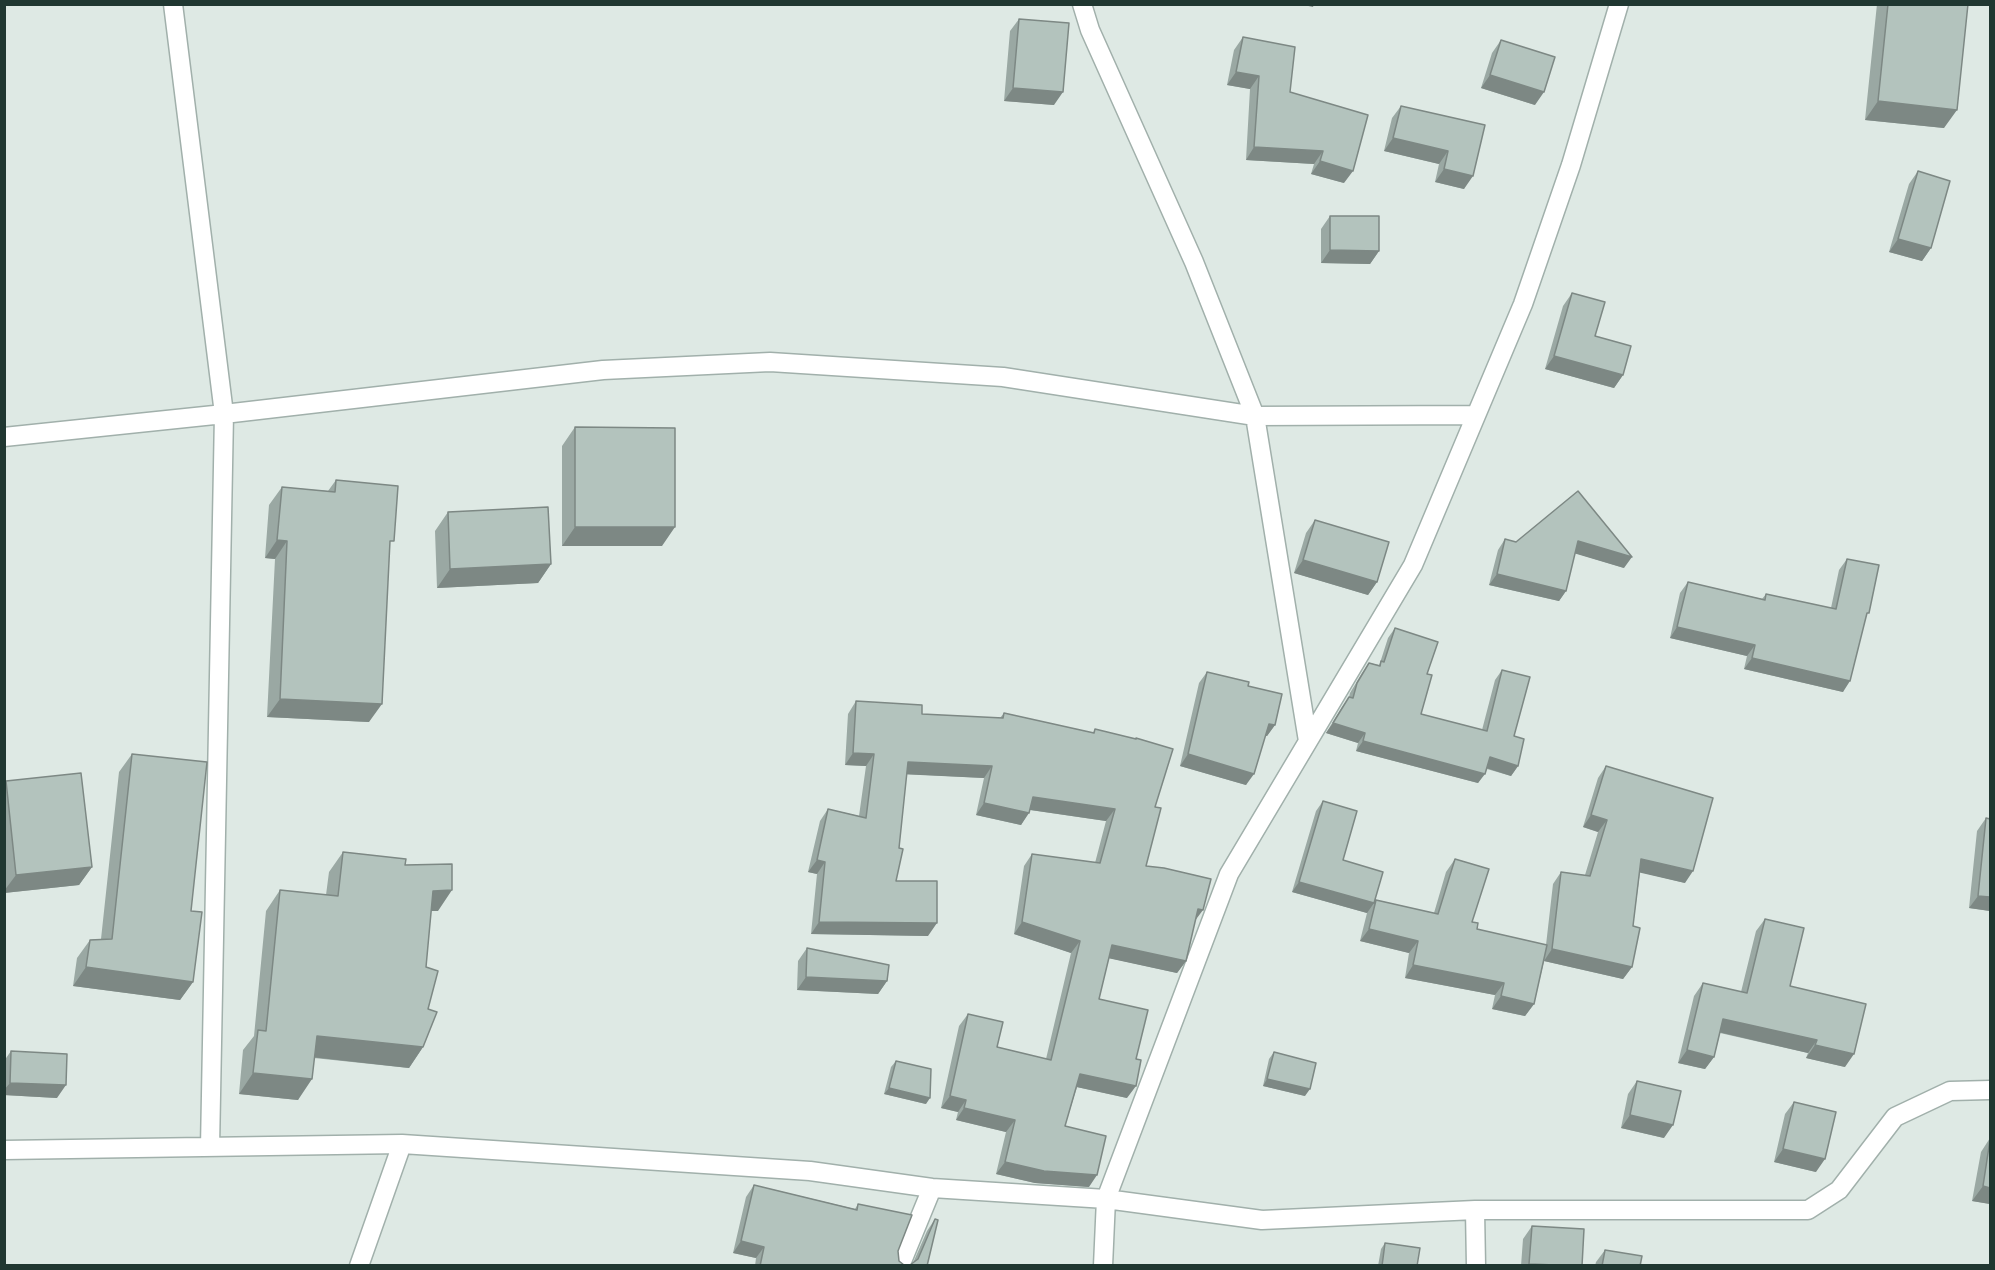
<!DOCTYPE html>
<html>
<head>
<meta charset="utf-8">
<style>
	body { margin:0 }
	#map { position:relative; width:1995px; height:1270px; overflow:hidden; background:#dee9e4; font-family:Ubuntu,sans-serif }
	canvas { display:block }
	.frame { position:absolute; inset:0; border:6px solid #203731; pointer-events:none }
</style>
</head>
<body>
<div id="map">
<canvas width="1995" height="1270"></canvas>
<div class="frame"></div>
</div>
<script>
const c = document.querySelector('canvas').getContext('2d');
c.lineJoin = 'round';
function strokePath(path, color, width, dash) { c.strokeStyle = color; c.lineWidth = width; c.lineCap = dash ? 'butt' : 'round'; c.setLineDash(dash || []); c.stroke(path); }
function fill(path, color) { c.fillStyle = color; c.fill(path, 'evenodd'); }
const minor = new Path2D(`
	M173 4 224 414 210 1147
	M1082 4 1090 30 1194 262 1255 416 1308 741
	M4 437 224 414 603 370 770 362 1003 377 1255 416 1476 415
	M4 1150 402 1144 810 1171 932 1188 1106 1199 1262 1220 1475 1210H1808L1839 1190 1895 1117 1950 1091 1990 1090
	M1475 1210 1476 1266
	M359 1266 402 1144
	M900 1266 932 1188
	M1103 1266 1106 1199 1229 874 1413 565 1523 304 1571 165 1619 4`);
const wall = new Path2D(`
	M1877 4H1968L1944 128 1865 120Z
	M1019 19 1054 105 1004 101 1010 31Z
	M1243 37 1290 92 1344 183 1311 174 1314 164 1246 160 1250 89 1227 85 1234 50Z
	M1501 40 1535 105 1481 88 1492 53Z
	M1401 106 1485 125 1464 189 1435 182 1439 164 1384 151 1392 118Z
	M1918 171 1931 248 1922 261 1889 252 1909 184Z
	M1330 216 1379 251 1370 264 1321 263V229Z
	M1572 293 1595 336 1623 375 1614 388 1545 369 1563 306Z
	M575 427 662 546H562V446Z
	M336 480 390 547 369 722 267 717 275 559 265 558 269 505 282 487 328 491Z
	M1578 491 1624 568 1575 553 1566 591 1559 601 1489 585 1498 550 1505 539 1516 542Z
	M448 512 551 564 538 583 437 588 435 531Z
	M1315 520 1377 582 1368 595 1294 573 1306 533Z
	M1847 559 1865 619 1843 692 1744 669 1747 656 1670 638 1680 593 1688 582 1762 599 1766 594 1831 608 1839 570Z
	M1395 628 1427 674 1421 714 1482 730 1495 680 1502 670 1518 766 1511 776 1487 769 1478 783 1356 751 1358 743 1326 733 1342 707 1349 697 1350 693 1362 673 1369 663 1379 665 1380 663 1388 638Z
	M1207 672 1275 725 1267 736H1265L1246 785 1180 766 1199 683Z
	M856 701 922 714 1000 718 1004 713 1093 733 1095 729 1155 807 1146 866 1195 921 1186 961 1177 973 1109 958 1099 999 1127 1098 1077 1087 1065 1126 1089 1187 1035 1183 996 1174 1006 1132 956 1120 958 1112 941 1108 959 1026 968 1014 997 1047 1046 1059 1071 953 1014 934 1024 866 1032 854 1095 863 1106 821 1030 810 1021 825 976 815 984 778 906 774 899 848 896 881 928 936 811 934 817 874 808 872 820 821 828 809 859 816 866 766 845 765 848 714Z
	M132 754 191 911 193 982 180 1000 73 986 77 958 90 940 101 939 119 772Z
	M1606 766 1685 883 1640 872 1633 926 1632 967 1623 979 1544 961 1534 1004 1525 1016 1492 1009 1495 995 1405 978 1409 953 1360 941 1367 913 1292 892 1316 811 1323 801 1343 860 1374 902 1376 900 1434 913 1446 872 1455 859 1472 922 1477 929 1546 945 1553 884 1561 872 1585 875 1598 832 1583 827 1598 778Z
	M6 781 92 867 79 885 4 893V783Z
	M1986 818 1990 819V911L1969 908 1977 831Z
	M343 852 405 865 438 911H431L426 967 428 1009 423 1047 409 1068 314 1058 298 1100 239 1094 243 1050 254 1036 266 911 280 890 326 895 329 872Z
	M1765 919 1790 986 1845 1067 1806 1058 1808 1053 1720 1033 1714 1057 1705 1069 1678 1063 1694 996 1703 983 1741 992 1756 931Z
	M807 948 887 981 878 994 797 990 798 961Z
	M11 1051 57 1098 4 1095V1061Z
	M1274 1052 1305 1096 1263 1086 1269 1059Z
	M896 1061 926 1104 884 1094 891 1067Z
	M1637 1081 1664 1138 1621 1128 1628 1094Z
	M1794 1102 1816 1172 1774 1162 1785 1114Z
	M1990 1138V1204L1972 1201 1981 1152Z
	M754 1185 855 1209 858 1204 898 1251 899 1261 904 1265H910L913 1263 927 1231 935 1219 927 1266H755L756 1258 733 1253 746 1197Z
	M1532 1226 1582 1266H1521L1523 1239Z
	M1385 1243 1417 1266H1378L1381 1249Z
	M1605 1250 1640 1266H1595L1596 1262Z`);
const shadedWall = new Path2D(`
	M1299 4H1314L1313 7Z
	M1236 72 1259 76 1250 89 1227 85Z
	M1490 75 1544 92 1535 105 1481 88Z
	M1013 88 1063 92 1054 105 1004 101Z
	M1878 101 1957 110 1944 128 1865 120Z
	M1393 138 1448 151 1439 164 1384 151Z
	M1254 147 1323 151 1314 164 1246 160Z
	M1320 161 1353 171 1344 183 1311 174Z
	M1444 169 1473 176 1464 189 1435 182Z
	M1898 239 1931 248 1922 261 1889 252Z
	M1330 250 1379 251 1370 264 1321 263Z
	M1554 356 1623 375 1614 388 1545 369Z
	M575 527H675L662 546H562Z
	M277 540 287 541 275 559 265 558Z
	M1578 541 1632 557 1624 568 1570 552Z
	M1303 560 1377 582 1368 595 1294 573Z
	M551 564 538 583 437 588 450 569Z
	M1497 574 1566 591 1559 601 1489 585Z
	M1677 627 1755 645 1747 656 1670 638Z
	M1752 658 1850 681 1843 692 1744 669Z
	M280 699 382 704 369 722 267 717Z
	M1333 723 1365 733 1358 743 1326 733Z
	M1269 724 1275 725 1267 736 1261 735Z
	M1363 741 1485 774 1478 783 1356 751Z
	M853 753 874 754 866 766 845 765Z
	M1188 754 1254 774 1246 785 1180 766Z
	M1490 757 1518 766 1511 776 1483 767Z
	M908 762 992 766 984 778 899 774Z
	M1033 797 1115 809 1106 821 1024 809Z
	M984 803 1029 813 1021 825 976 815Z
	M1591 815 1607 820 1598 832 1583 827Z
	M1641 859 1693 871 1685 883 1633 871Z
	M817 860 825 862 817 874 808 872Z
	M92 867 79 885 4 893V891L16 875Z
	M1299 882 1374 903 1367 913 1292 892Z
	M452 890 438 911H419L433 891Z
	M1978 896 1990 897V911L1969 908Z
	M1198 909 1203 910 1194 922Z
	M819 922 937 923 928 936 811 934Z
	M1022 922 1080 941 1071 953 1014 934Z
	M1369 929 1418 941 1409 953 1360 941Z
	M1112 945 1186 961 1177 973 1103 957Z
	M1552 949 1632 967 1623 979 1544 961Z
	M1413 965 1504 983 1495 995 1405 978Z
	M86 967 193 982 180 1000 73 986Z
	M806 977 887 981 878 994 797 990Z
	M1501 996 1534 1004 1525 1016 1492 1009Z
	M1723 1019 1817 1040 1808 1053 1714 1031Z
	M317 1036 423 1047 409 1068 302 1056Z
	M1815 1045 1854 1054 1845 1067 1806 1058Z
	M1687 1050 1714 1057 1705 1069 1678 1063Z
	M253 1073 312 1079 298 1100 239 1094Z
	M1080 1074 1136 1086 1127 1098 1072 1086Z
	M1267 1079 1310 1089 1305 1096 1263 1086Z
	M10 1083 66 1085 57 1098 4 1095V1090Z
	M889 1088 930 1098 926 1104 884 1094Z
	M950 1096 966 1100 958 1112 941 1108Z
	M964 1108 1015 1120 1006 1132 956 1120Z
	M1630 1115 1673 1125 1664 1138 1621 1128Z
	M1783 1149 1825 1159 1816 1172 1774 1162Z
	M1005 1162 1097 1175 1089 1187 1035 1183 996 1174Z
	M1983 1186 1990 1188V1204L1972 1201Z
	M741 1241 764 1247 756 1258 733 1253Z`);
const building = new Path2D(`
	M1888 4H1968L1957 110 1878 101Z
	M1019 19 1069 23 1063 92 1013 88Z
	M1243 37 1295 47 1290 92 1368 115 1353 171 1320 161 1323 151 1254 147 1259 76 1236 72Z
	M1501 40 1555 57 1544 92 1490 75Z
	M1401 106 1485 125 1473 176 1444 169 1448 151 1393 138Z
	M1918 171 1950 181 1931 248 1898 239Z
	M1330 216H1379V251L1330 250Z
	M1572 293 1605 302 1595 336 1631 346 1623 375 1554 356Z
	M575 427 675 428V527H575Z
	M336 480 398 486 394 541H390L382 704 280 699 287 541 277 540 282 487 335 492Z
	M1578 491 1632 557 1578 541 1566 591 1497 574 1505 539 1516 542Z
	M548 507 551 564 450 569 448 512Z
	M1315 520 1389 542 1377 582 1303 560Z
	M1847 559 1879 565 1869 613H1867L1850 681 1752 658 1755 645 1677 627 1688 582 1765 600 1766 594 1836 609Z
	M1395 628 1438 642 1427 674 1432 675 1421 714 1487 731 1502 670 1530 677 1514 736 1524 739 1518 766 1490 757 1485 774 1363 741 1365 733 1333 723 1349 697 1353 698 1357 683 1369 663 1380 666 1381 661 1384 662Z
	M1207 672 1249 682 1248 686 1282 694 1275 725 1269 724 1254 774 1188 754Z
	M856 701 922 705V714L1003 718 1004 713 1094 733 1095 729 1136 739V738L1173 749 1155 807 1161 808 1146 866 1164 868 1211 879 1203 910 1198 909 1186 961 1112 945 1099 999 1148 1010 1136 1059 1141 1060 1136 1086 1080 1074 1065 1126 1106 1136 1097 1175 1044 1171 1005 1162 1015 1120 964 1108 966 1100 950 1096 968 1014 1003 1022 997 1047 1051 1060 1080 941 1022 922 1032 854 1100 863 1115 809 1033 797 1029 813 984 803 992 766 908 762 899 848 903 849 896 881H937V923L819 922 825 862 817 860 828 809 866 818 874 754 853 753Z
	M132 754 207 762 191 911 202 912 193 982 86 967 90 940 112 939Z
	M1606 766 1713 798 1693 871 1641 859 1633 926 1640 928 1632 967 1552 949 1561 872 1590 876 1607 820 1591 815Z
	M81 773 92 867 16 875 6 781Z
	M1323 801 1357 811 1343 860 1383 872 1374 903 1299 882Z
	M1986 818 1990 819V897L1978 896Z
	M343 852 406 859 405 865 452 864V890L433 891 426 967 438 971 428 1009 437 1012 423 1047 317 1036 312 1079 253 1073 258 1030 266 1031 280 890 338 896Z
	M1455 859 1489 869 1472 922 1478 923 1477 929 1547 945 1534 1004 1501 996 1504 983 1413 965 1418 941 1369 929 1376 900 1438 914Z
	M1765 919 1804 928 1790 986 1866 1004 1854 1054 1815 1045 1817 1040 1723 1019 1714 1057 1687 1050 1703 983 1747 993Z
	M807 948 889 965 887 981 806 977Z
	M11 1051 67 1054 66 1085 10 1083Z
	M1274 1052 1316 1063 1310 1089 1267 1079Z
	M896 1061 931 1069 930 1098 889 1088Z
	M1637 1081 1681 1091 1673 1125 1630 1115Z
	M1794 1102 1836 1112 1825 1159 1783 1149Z
	M1990 1140V1188L1983 1186Z
	M754 1185 857 1210 858 1204 912 1215 898 1251 899 1261 904 1265H910L918 1259 935 1219 938 1220 927 1266H760L764 1247 741 1241Z
	M1532 1226 1584 1229 1582 1266 1529 1264Z
	M1385 1243 1420 1248 1417 1266H1382Z
	M1605 1250 1642 1256 1640 1266H1602Z`);
strokePath(minor, '#a1b0ab', 21);
strokePath(minor, '#fff', 18);
fill(wall, '#9aa8a3');
fill(shadedWall, '#7d8884');
fill(building, '#b3c3bd');
strokePath(building, '#7d8884', 1.5);
</script>
</body>
</html>
